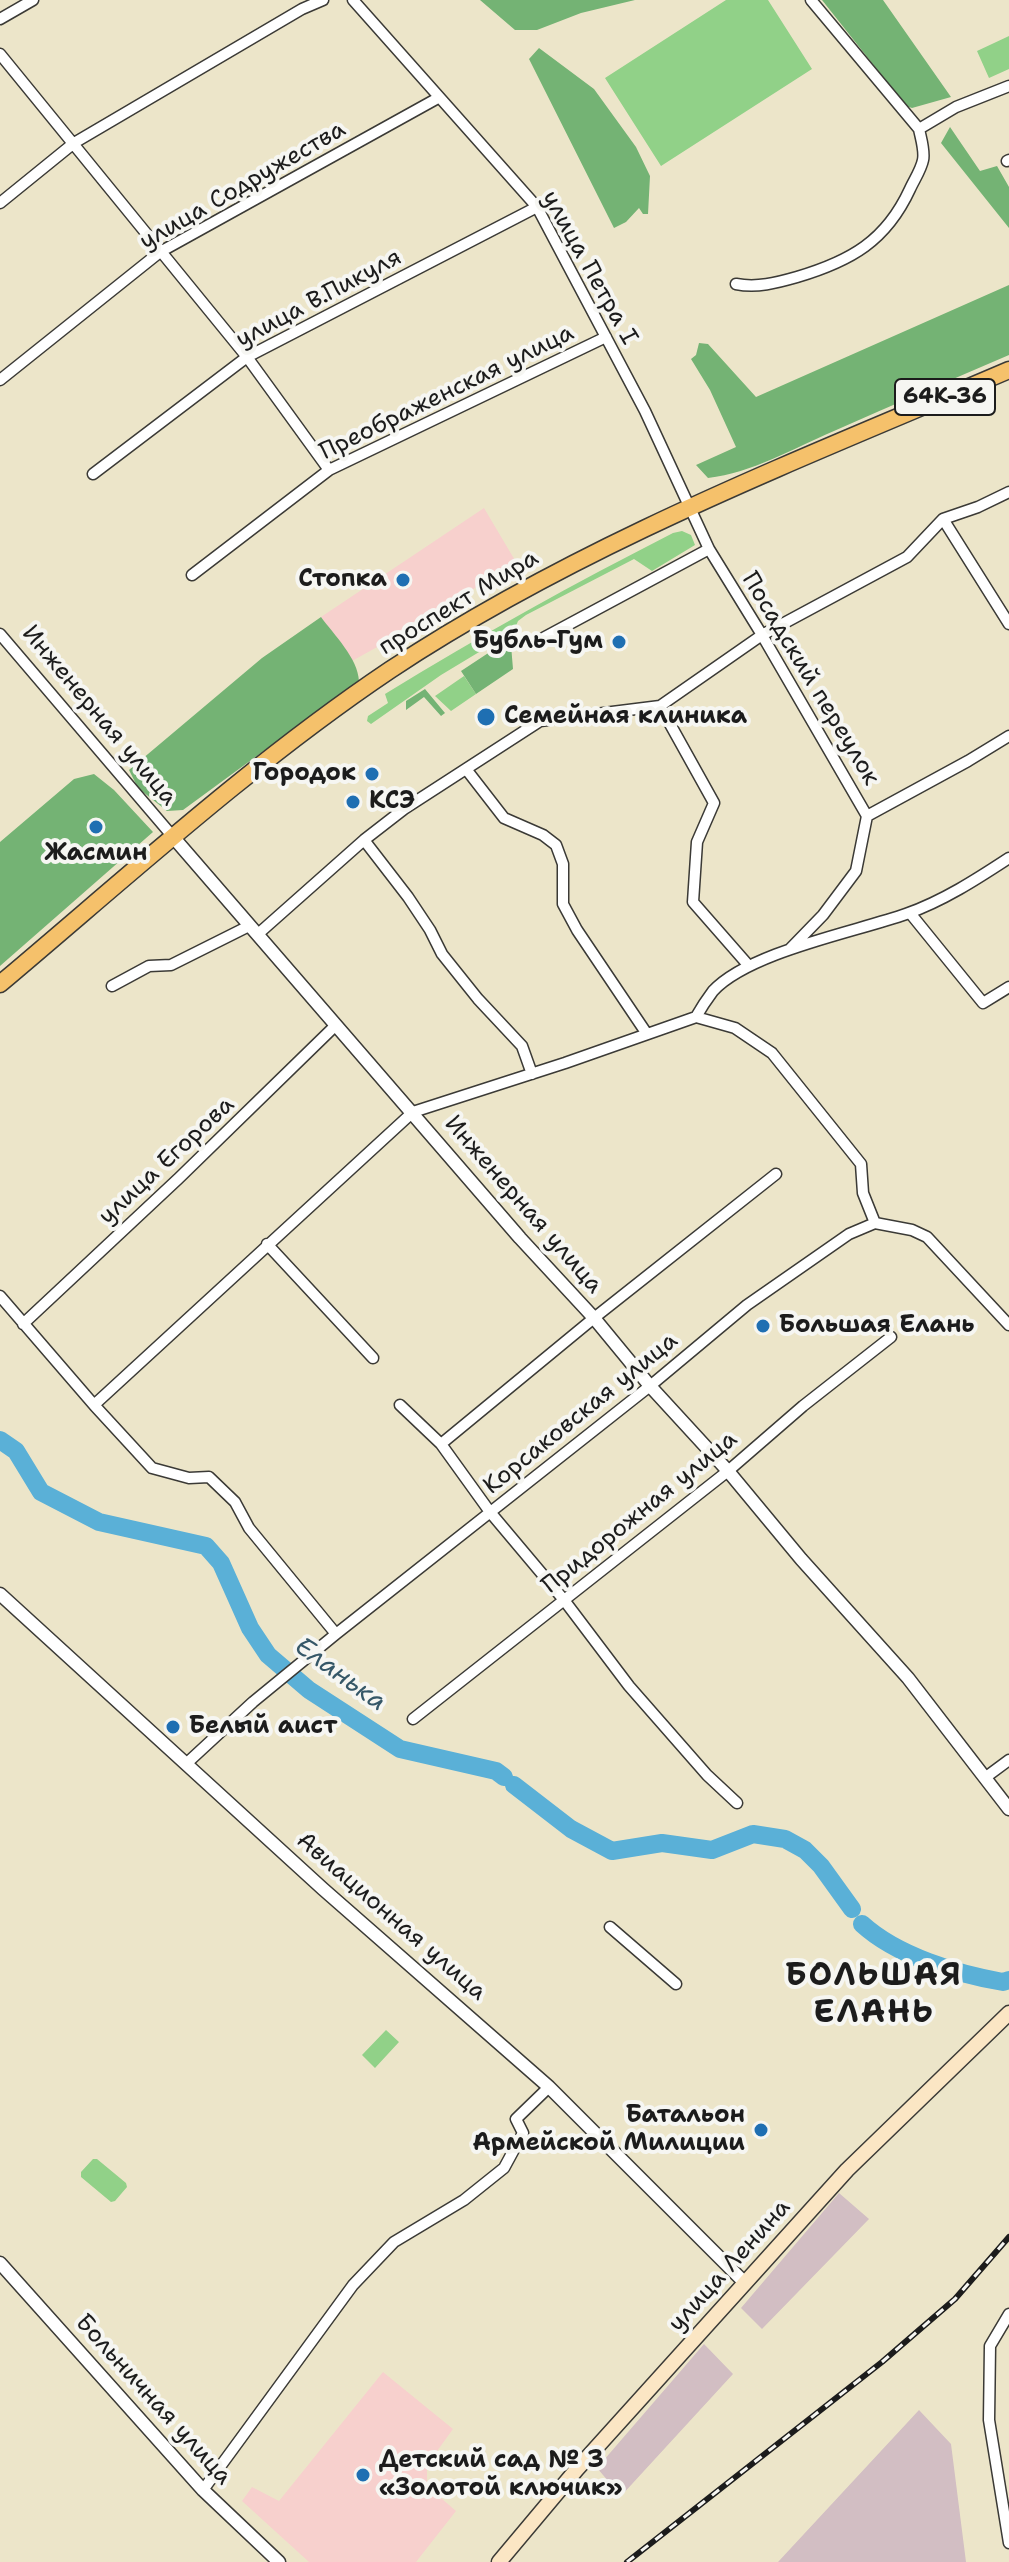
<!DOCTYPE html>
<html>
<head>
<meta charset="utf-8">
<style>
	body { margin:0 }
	canvas { display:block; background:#ece5c9 }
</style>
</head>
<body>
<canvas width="1009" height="2562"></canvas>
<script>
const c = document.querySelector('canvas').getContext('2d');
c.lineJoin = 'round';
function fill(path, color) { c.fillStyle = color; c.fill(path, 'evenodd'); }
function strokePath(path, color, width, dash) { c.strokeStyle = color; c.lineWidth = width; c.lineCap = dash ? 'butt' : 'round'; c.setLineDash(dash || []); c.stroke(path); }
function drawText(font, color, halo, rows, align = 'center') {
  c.font = font + ' "Shantell Sans",sans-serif'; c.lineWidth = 8; c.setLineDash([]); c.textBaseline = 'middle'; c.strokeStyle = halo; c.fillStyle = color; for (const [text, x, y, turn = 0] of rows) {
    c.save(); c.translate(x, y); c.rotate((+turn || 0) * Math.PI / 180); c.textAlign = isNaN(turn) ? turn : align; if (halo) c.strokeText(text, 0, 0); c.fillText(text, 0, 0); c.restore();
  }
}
const built = new Path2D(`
	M484 508 516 562 415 626 352 661 321 617Z
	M383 2372 453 2429 427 2465V2486L456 2511 416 2562H309L242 2501 252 2487 279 2501Z`);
const industrial = new Path2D(`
	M839 2193 869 2219 762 2329 741 2308Z
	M704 2344 733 2374 621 2496 597 2468Z
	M919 2410 951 2444 966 2562H778Z`);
const green = new Path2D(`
	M726 0H768L812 69 661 166 605 78Z
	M1009 36V69L989 78 977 51Z
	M682 531 691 535 695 545 652 571 634 559 526 615 518 621 514 631 441 675 371 724 367 721 368 716 388 703 385 694C479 636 575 583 673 533Z
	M464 676 476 694 451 711 435 696Z
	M386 2030 399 2042 375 2068 362 2055Z
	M93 2159H97L126 2183 127 2187 115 2201 111 2202 81 2177V2172Z`);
const forest = new Path2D(`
	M480 0H635L581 13 537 30H515Z
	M822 0H883L951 97 912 108 906 106Z
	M539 48 594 89 636 147 650 176 648 214H643L639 208 626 222 614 228 529 59Z
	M950 127 980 171 997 166 1009 187V228L941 143Z
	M1009 285V355C951 380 892 405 834 431 794 448 752 473 708 478L696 465 736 447 710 390 691 359 696 355 699 343 708 344 756 397Z
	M321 617C334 635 358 658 359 681L183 810 167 811 138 788 129 770 262 658Z
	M508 640 511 645 513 669 476 694 461 671Z
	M425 689 445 713 441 716 424 697 406 710V701Z
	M94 774 114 790 153 832 0 966V842L74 779Z`);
const river = new Path2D(`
	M0 1440 16 1451 41 1492 99 1522 206 1546 221 1563 250 1628 268 1655 309 1690 400 1749 496 1771 504 1777
	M514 1785 571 1829 612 1851 662 1843 712 1850 753 1834 785 1839 805 1850 821 1866 852 1909
	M862 1924C897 1956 957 1974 1003 1982L1009 1980`);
const minor = new Path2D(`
	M353 0 537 207 645 411 709 549 762 635 867 816 856 871 823 915 790 949
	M811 0 919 129
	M0 19 33 0
	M0 54 247 357 329 470
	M1007 161 1009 160
	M0 203 74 143 302 9 323 0
	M736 284C757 288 776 283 797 277 851 261 886 241 910 189 914 180 921 170 923 160 925 151 921 139 919 129L956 107 1009 86
	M0 380 160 252 438 98
	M93 474 247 357 537 207
	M943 519 978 507 1009 492
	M192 575 329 470 606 337
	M0 634 174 838
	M534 643 709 549
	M660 706 714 803 697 842 693 902 749 966
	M466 769 504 818 543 835 556 845 563 864V904L577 930 647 1034
	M867 816 968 761 1009 736
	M364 840 408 897 430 930 442 954 478 999 522 1046 532 1074
	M910 913 983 1003 1009 987
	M258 934 364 840 404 809 540 721 660 706 762 635 907 557 943 519 1009 624
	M112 986 149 966 171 965 249 926
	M696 1017C701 1008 707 999 713 991 749 952 855 932 906 914 943 901 977 879 1009 858
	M267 1244 373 1358
	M0 1296 94 1405 152 1468 189 1478 209 1477 235 1502 249 1528 336 1634
	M23 1324 179 1178 336 1025
	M94 1405 413 1112 565 1063 696 1017 735 1028 772 1053 861 1164 863 1193 875 1223
	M400 1405 441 1444 490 1512 564 1600 629 1686 707 1775 737 1803
	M441 1444 594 1318 776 1174
	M413 1719 728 1471 803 1406 891 1337
	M187 1763 253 1702 336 1634 650 1386 747 1305 849 1234 875 1223 912 1230 927 1237 1009 1325
	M986 1777 1009 1760
	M610 1927 676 1984
	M1009 2314 990 2346 989 2420 1009 2543
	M203 2490 353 2285 394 2242 464 2200 504 2168 523 2133 516 2119 549 2087`);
const tertiary = new Path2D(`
	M174 838 520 1238 594 1318 650 1386 728 1471 801 1559 908 1678 1009 1809
	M0 1594 323 1889 549 2087 744 2282
	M0 2263 203 2490 279 2562`);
const secondary = new Path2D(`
	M499 2562 577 2469 847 2170 1009 2013`);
const primary = new Path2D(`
	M0 984C126 878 253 762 390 670 582 543 799 460 1009 370`);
const rail = new Path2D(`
	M627 2562 882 2362 955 2299 1009 2237`);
const markers = [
	[403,580,8,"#1f6fb2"],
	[619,642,8,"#1f6fb2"],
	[486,717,10,"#1f6fb2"],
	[372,774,8,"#1f6fb2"],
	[353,802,8,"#1f6fb2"],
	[96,827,8,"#1f6fb2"],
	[763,1326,8,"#1f6fb2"],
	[173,1727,8,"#1f6fb2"],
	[761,2130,8,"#1f6fb2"],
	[363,2475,8,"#1f6fb2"]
];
const shields = [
	[945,397,100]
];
const shieldNames = [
	["64К-36",945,397]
];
const streetNames = [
	["улица Содружества",243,186,-30],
	["улица Петра I",589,268,61],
	["улица В.Пикуля",319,299,-28],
	["Преображенская улица",447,393,-26],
	["проспект Мира",459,603,-31],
	["Посадский переулок",810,679,59],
	["Инженерная улица",99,716,50],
	["улица Егорова",167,1161,-43],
	["Инженерная улица",523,1205,49],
	["Корсаковская улица",581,1414,-39],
	["Придорожная улица",640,1513,-39],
	["Авиационная улица",391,1917,41],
	["улица Ленина",730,2266,-48],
	["Больничная улица",153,2400,48]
];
const poiNames = [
	["Стопка",387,580,"right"],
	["Бубль-Гум",603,642,"right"],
	["Семейная клиника",504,717],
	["Городок",356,774,"right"],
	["КСЭ",369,802],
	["Жасмин",96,854,"center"],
	["Большая Елань",779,1326],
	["Белый аист",189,1727],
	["Батальон",745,2116,"right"],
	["Армейской Милиции",745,2144,"right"],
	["Детский сад № 3",379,2461],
	["«Золотой ключик»",379,2489]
];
const waterNames = [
	["Еланька",340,1675,36]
];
const districtNames = [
	["БОЛЬШАЯ",874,1977],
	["ЕЛАНЬ",874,2014]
];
fill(built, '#f7d0cd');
fill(industrial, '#d2bec3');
fill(green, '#91d188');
fill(forest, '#74b374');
strokePath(river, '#5ab0d7', 18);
strokePath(minor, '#3b3a36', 13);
strokePath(tertiary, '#3b3a36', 15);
strokePath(secondary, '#3b3a36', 17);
strokePath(primary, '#3b3a36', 19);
strokePath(minor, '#fff', 10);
strokePath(tertiary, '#fff', 12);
strokePath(secondary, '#fbe6c4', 14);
strokePath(primary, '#f5c16b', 16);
strokePath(rail, '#1c1c1c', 6);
strokePath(rail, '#f6f6f2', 3, [9]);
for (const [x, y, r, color] of markers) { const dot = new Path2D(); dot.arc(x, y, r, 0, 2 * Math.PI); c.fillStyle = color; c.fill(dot); strokePath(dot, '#f6f6f2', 3); }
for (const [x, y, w] of shields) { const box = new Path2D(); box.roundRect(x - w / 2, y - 18, w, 36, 6); c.fillStyle = '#f6f6f2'; c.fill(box); strokePath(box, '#1c1c1c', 2); }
drawText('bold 22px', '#1c1c1c', null, shieldNames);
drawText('24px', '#1c1c1c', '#f6f6f2', streetNames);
drawText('bold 24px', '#1c1c1c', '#f6f6f2', poiNames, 'left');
drawText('italic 26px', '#355767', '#f6f6f2', waterNames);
c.letterSpacing = '2px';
drawText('bold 32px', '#1c1c1c', '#f6f6f2', districtNames);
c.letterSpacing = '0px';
</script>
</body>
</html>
